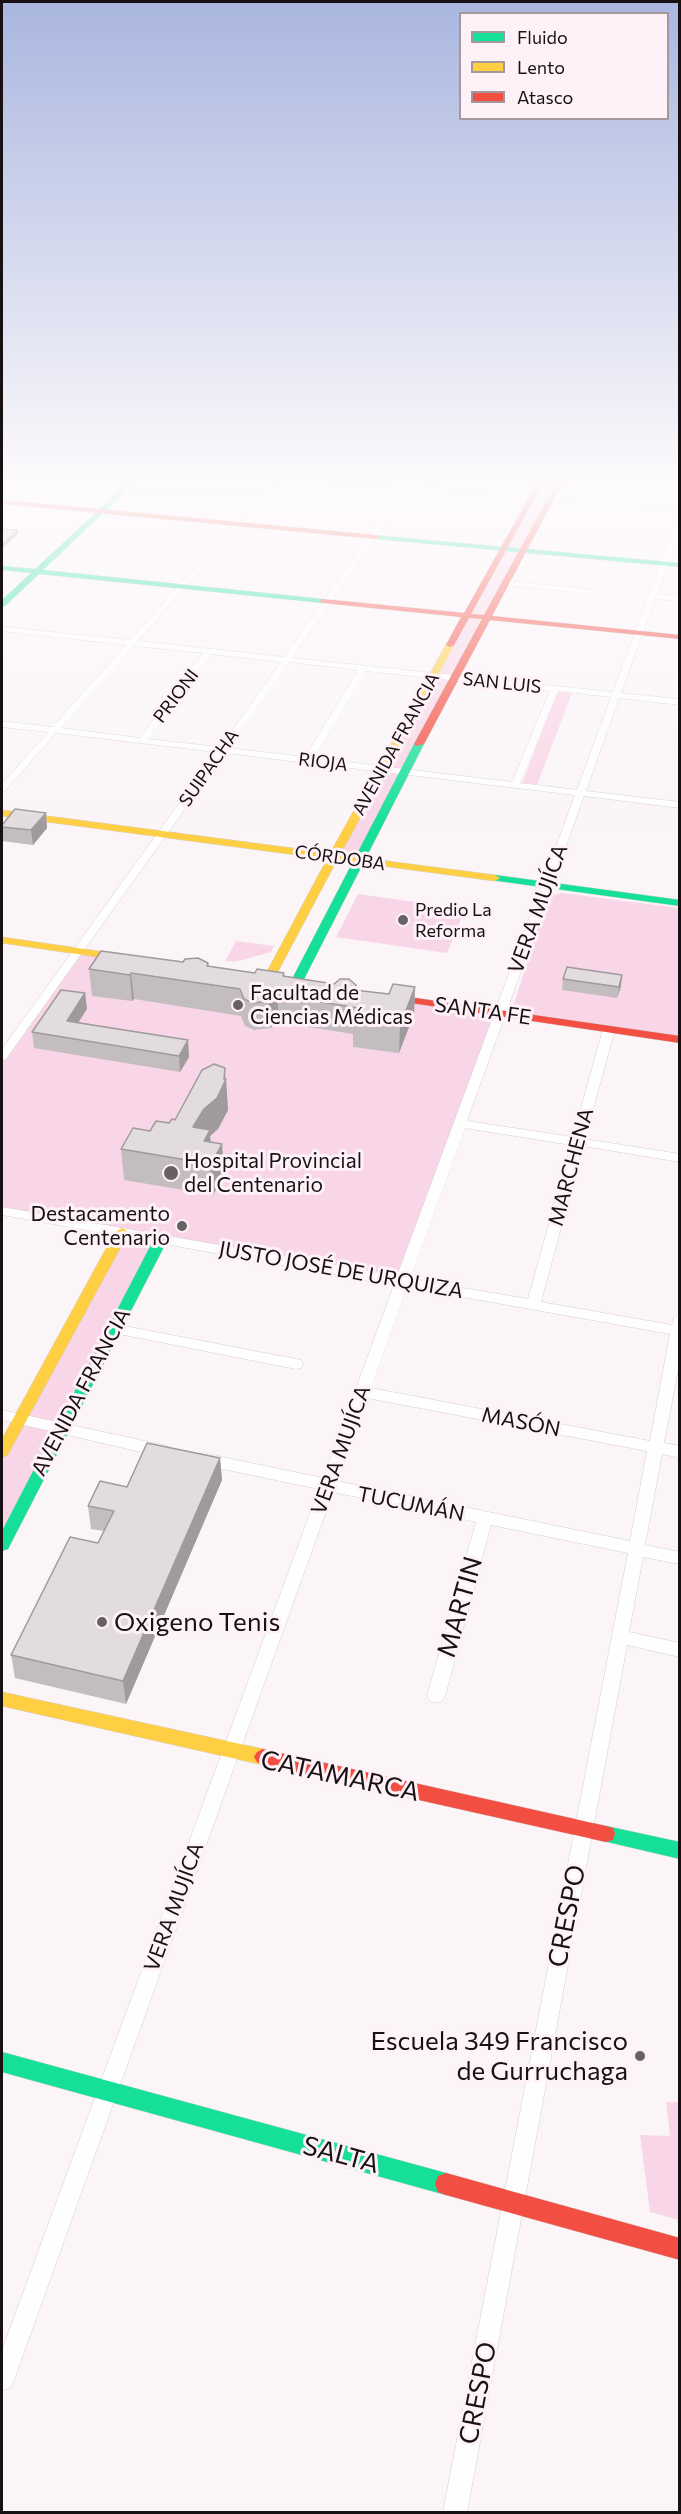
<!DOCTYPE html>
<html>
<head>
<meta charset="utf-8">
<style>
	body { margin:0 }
	#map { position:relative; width:681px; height:2514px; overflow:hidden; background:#fbf5f8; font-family:Commissioner,sans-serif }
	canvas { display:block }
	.frame { position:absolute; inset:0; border:3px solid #181114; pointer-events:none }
	.legend { position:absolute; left:459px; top:12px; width:210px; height:108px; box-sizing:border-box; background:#fef2f8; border:2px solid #a2989d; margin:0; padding:8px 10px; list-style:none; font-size:18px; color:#181114 }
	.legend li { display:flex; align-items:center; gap:12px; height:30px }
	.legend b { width:30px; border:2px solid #a2989d }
</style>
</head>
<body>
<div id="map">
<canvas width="681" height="2514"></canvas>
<div class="frame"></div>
<ul class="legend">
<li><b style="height:8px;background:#16e098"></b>Fluido</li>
<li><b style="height:8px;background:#ffcf43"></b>Lento</li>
<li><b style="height:8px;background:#f24e42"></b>Atasco</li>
</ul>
</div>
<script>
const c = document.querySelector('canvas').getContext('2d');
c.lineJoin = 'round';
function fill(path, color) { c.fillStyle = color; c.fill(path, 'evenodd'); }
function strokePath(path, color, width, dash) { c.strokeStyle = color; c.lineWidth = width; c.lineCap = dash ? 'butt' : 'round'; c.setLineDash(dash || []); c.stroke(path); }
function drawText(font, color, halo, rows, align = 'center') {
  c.font = font + ' Commissioner,sans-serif'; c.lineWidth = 6; c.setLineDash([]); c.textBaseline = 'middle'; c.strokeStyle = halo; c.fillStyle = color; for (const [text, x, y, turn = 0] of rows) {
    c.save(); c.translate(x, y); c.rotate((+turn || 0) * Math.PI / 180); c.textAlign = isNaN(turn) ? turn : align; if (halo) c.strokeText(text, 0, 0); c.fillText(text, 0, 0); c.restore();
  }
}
const green = new Path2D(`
	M543 478H562L359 861 335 857Z
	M557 692 572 693 537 785 522 783Z
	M562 893 679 908V1036L521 1013 513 1007 548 896Z
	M358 894 465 909 447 953 336 937Z
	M236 941 274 946 271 952 235 962 225 961Z
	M78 951 500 1013 402 1281 161 1239 2 1545V1452L122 1233 2 1211V1057Z
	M666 2102H679V2220L650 2212 640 2135 670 2136Z`);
const street = new Path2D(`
	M275 478H281L138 641 284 657 403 488 308 480 305 478 406 484 411 478H417L413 485 680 508V512L410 489 292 658 613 692 676 520 680 518V531L657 594 680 597V601L655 599 621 693 680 699V705L619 698 586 791 680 802V808L584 796 467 1121 573 1137 603 1029 609 1026 615 1029 585 1139 680 1154V1162L583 1146 541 1302 672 1325 675 1316 680 1314V1360L664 1443 680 1446V1458L662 1454 645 1545 680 1552V1564L643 1557 629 1632 680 1643V1657L627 1645 467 2512H443L628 1553 491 1525 445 1696 442 1701 436 1703 430 1701 427 1696 476 1522 333 1492 14 2380 10 2388 2 2391V2350L319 1489 203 1465 198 1463 195 1459 198 1455 203 1453 323 1478 394 1285 2 1215V1207L397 1276 575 795 225 753 6 1059 2 1060V1049L216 752 56 733 5 791 2 792V784L48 732 2 727V721L52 727 126 645 2 631V627L130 640 260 494 123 493 121 490H264ZM134 646 203 653 140 738 61 728ZM211 654 281 662 220 747 148 739ZM289 662 358 670 305 757 229 748ZM366 671 550 691 512 782 314 758ZM558 691 611 697 577 790 520 783ZM465 1128 571 1145 528 1299 410 1279ZM407 1287 670 1334 650 1441 371 1388ZM367 1398 647 1451 630 1541 337 1481Z
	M506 581 594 590 598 592 594 594 503 585V581Z
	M114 1324 296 1359 301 1360 303 1364 301 1368 296 1369 109 1332 107 1329 109 1326Z
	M2 1410 163 1445 168 1447 171 1451 168 1455 163 1457 2 1420Z`);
const fast = new Path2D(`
	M133 478H140L43 570 323 599 327 601 323 603 39 574 5 606H2V600L31 573 2 570V566L35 569Z
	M373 535 680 563V567L376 539H373Z
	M419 741 424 744 302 983 300 985H292L290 983 414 744Z
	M495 875 680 900V906L491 880 490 878Z
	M161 1235 168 1239 10 1545 8 1549 2 1551V1531L154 1239Z
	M606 1826 680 1842V1859L599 1840 597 1834 599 1828Z
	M2 2052 446 2173 454 2176 457 2184 454 2192 446 2195 2 2072Z`);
const slow = new Path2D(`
	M447 643 454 645 340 855 495 875 500 878 495 881 337 860 273 981H265L263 979 327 859 2 816V810L330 853Z
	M2 937 125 955 130 958 125 961 2 943Z
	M122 1228 129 1232 7 1456 2 1457V1439L115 1232Z
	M2 1692 263 1749 269 1752 272 1757 269 1762 263 1765 2 1706Z`);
const jam = new Path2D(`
	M540 478H546L471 614 484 615 559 478H565L492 616 680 635V639L490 620 424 744 416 746 414 744 482 619 469 618 454 645 450 647 446 645 461 617 323 603 319 601 323 599 464 613Z
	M2 500 376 535 380 537 376 539 2 504Z
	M388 994 680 1036V1043L384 999V995Z
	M263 1749 606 1826 613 1828 615 1834 613 1840 606 1842 263 1765 257 1762 254 1757 257 1752Z
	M446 2173 680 2238V2260L446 2195 438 2192 435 2184 438 2176Z`);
const wall = new Path2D(`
	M46 813 47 828 33 845 2 841V825Z
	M183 962 208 963 209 966 255 973 334 984 356 985V990L389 994 415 987 414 1014 399 1053 353 1047V1034L278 1022 270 1028 254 1030 245 1026 241 1016 134 999 132 1001 92 996 89 969Z
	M563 979 621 986 617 998 562 990Z
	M85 993 87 1009 78 1022 188 1040 189 1057 180 1072 34 1048 32 1032Z
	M225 1068 228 1110 218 1129 210 1136 211 1142 222 1144 224 1175 213 1195 124 1180 121 1149 150 1131 175 1120Z
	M220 1458 222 1480 126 1704 15 1678 11 1655 98 1543 104 1531 91 1529 88 1506 127 1487Z`);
const shadedWall = new Path2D(`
	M18 530V534L2 549V544Z
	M46 813 47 828 33 845 31 830Z
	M131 973 134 999 132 1001 130 975Z
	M622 975 621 986 617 998 619 987Z
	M415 987 414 1014 399 1053 400 1026Z
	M85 993 87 1009 69 1037 67 1021Z
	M278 995V1022L270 1028 269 1001Z
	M188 1040 189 1057 180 1072 179 1056Z
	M225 1068V1081L226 1079 228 1110 218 1129 210 1136 212 1161 193 1127Z
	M222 1144 224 1175 213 1195 211 1164Z
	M220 1458 222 1480 126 1704 123 1681Z`);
const building = new Path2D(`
	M2 529 18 530 2 544Z
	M15 809 46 813 31 830 2 827V825Z
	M101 951 183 962 185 959 198 958 208 963 207 966 255 973 257 969 284 973 283 976 334 984 340 979H349L356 985 354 990 389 994 393 984 415 987 400 1026 353 1020 358 1008 278 995 269 1001 253 1003 244 999 240 989 131 973 130 975 89 969Z
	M567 967 622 975 619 987 563 979Z
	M61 990 85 993 67 1021 188 1040 179 1056 32 1032Z
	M214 1064 225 1068 224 1079H226L217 1098 204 1109 193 1127 210 1130 204 1141 222 1144 211 1164 121 1149 133 1128 150 1131 156 1121 169 1123 172 1119 175 1120 202 1070Z
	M147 1443 220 1458 123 1681 11 1655 70 1537 98 1543 114 1511 88 1506 100 1481 127 1487Z`);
const markers = [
	[403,920,6,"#676164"],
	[238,1005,6,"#676164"],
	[171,1173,8,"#676164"],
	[182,1226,6,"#676164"],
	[102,1622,6,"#676164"],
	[640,2056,6,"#676164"]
];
const farStreetnames = [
	["SAN LUIS",502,683,6],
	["PRIONI",176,696,-53],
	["AVENIDA FRANCIA",396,744,-61],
	["RIOJA",323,762,7],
	["SUIPACHA",209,768,-55],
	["CÓRDOBA",340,858,8]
];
const farPoinames = [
	["Predio La",415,910],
	["Reforma",415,931]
];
const streetNames = [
	["VERA MUJÍCA",538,909,-70],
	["SANTA FE",483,1011,8],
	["MARCHENA",571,1167,-75],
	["JUSTO JOSÉ DE URQUIZA",341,1270,10],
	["AVENIDA FRANCIA",81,1392,-62],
	["MASÓN",521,1422,11],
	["VERA MUJÍCA",341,1450,-70],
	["TUCUMÁN",411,1504,11],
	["VERA MUJÍCA",174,1907,-70]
];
const poiNames = [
	["Facultad de",250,993],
	["Ciencias Médicas",250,1017],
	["Hospital Provincial",184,1161],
	["del Centenario",184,1185],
	["Destacamento",170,1214,"right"],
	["Centenario",170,1238,"right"]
];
const nearStreetnames = [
	["MARTIN",460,1607,-74],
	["CATAMARCA",340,1776,12],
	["CRESPO",567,1916,-79],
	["SALTA",341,2155,15],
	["CRESPO",478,2393,-79]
];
const nearPoinames = [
	["Oxigeno Tenis",114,1622],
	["Escuela 349 Francisco",628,2041,"right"],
	["de Gurruchaga",628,2071,"right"]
];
fill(green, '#f8d6e7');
strokePath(street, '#d4ced1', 1);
strokePath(fast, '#d4ced1', 1);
strokePath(slow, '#d4ced1', 1);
strokePath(jam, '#d4ced1', 1);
fill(street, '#fefefe');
fill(fast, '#16e098');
fill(slow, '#ffcf43');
fill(jam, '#f24e42');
fill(wall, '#c3bdc0');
fill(shadedWall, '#9f9a9c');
fill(building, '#e3dcdf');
strokePath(building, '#9f9a9c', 1.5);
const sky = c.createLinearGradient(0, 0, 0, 830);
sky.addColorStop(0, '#a9b6df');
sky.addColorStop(0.58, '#fdfafc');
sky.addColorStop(1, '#fdfafc00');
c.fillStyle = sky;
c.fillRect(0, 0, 681, 830);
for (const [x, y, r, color] of markers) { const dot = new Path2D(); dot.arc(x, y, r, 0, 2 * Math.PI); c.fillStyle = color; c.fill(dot); strokePath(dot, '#fef2f8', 2); }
drawText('18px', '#181114', '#fef2f8', farStreetnames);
drawText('18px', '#181114', '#fef2f8', farPoinames, 'left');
drawText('21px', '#181114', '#fef2f8', streetNames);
drawText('21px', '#181114', '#fef2f8', poiNames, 'left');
drawText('26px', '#181114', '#fef2f8', nearStreetnames);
drawText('26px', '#181114', '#fef2f8', nearPoinames, 'left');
</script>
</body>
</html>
